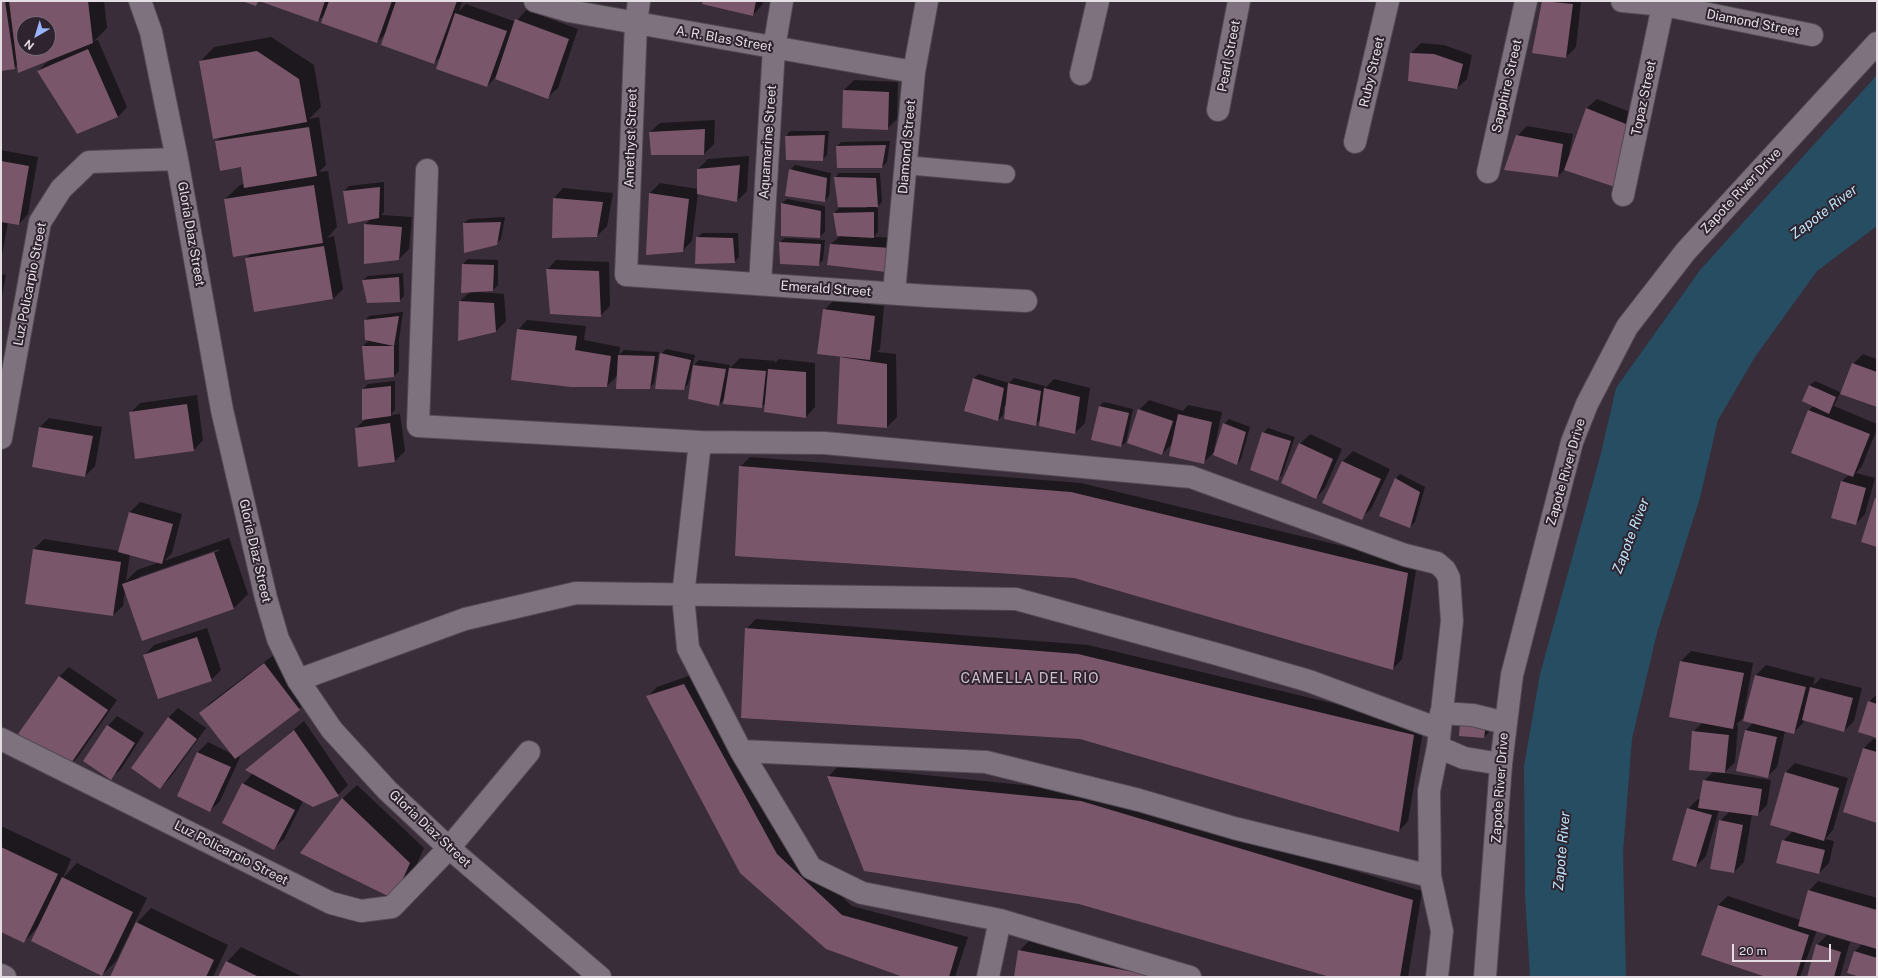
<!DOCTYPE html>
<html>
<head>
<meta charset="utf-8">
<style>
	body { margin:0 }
	#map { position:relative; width:1878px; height:978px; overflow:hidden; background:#382d38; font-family:"Public Sans",sans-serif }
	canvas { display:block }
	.frame { position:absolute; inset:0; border:2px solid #e5dde4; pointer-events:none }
	.north { position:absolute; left:16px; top:16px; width:40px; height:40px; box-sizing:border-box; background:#2e232e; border:1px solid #776d77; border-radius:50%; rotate:218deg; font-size:11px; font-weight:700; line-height:16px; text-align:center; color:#e5dde4 }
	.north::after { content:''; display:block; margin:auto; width:14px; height:18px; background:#9ab5fd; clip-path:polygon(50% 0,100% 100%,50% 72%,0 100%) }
	.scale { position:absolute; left:1732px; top:944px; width:99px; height:18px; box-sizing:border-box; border:2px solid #e5dde4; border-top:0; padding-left:5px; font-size:12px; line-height:14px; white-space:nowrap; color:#e5dde4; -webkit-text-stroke:3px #2e232e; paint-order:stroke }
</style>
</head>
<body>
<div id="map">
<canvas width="1878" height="978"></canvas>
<div class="frame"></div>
<div class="north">N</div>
<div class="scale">20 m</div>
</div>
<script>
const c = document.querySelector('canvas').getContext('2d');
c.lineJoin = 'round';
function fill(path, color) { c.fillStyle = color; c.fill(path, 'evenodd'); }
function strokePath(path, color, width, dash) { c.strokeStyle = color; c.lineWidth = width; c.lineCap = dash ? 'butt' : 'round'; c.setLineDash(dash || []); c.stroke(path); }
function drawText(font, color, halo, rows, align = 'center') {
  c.font = font + ' "Public Sans",sans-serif'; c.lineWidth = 4; c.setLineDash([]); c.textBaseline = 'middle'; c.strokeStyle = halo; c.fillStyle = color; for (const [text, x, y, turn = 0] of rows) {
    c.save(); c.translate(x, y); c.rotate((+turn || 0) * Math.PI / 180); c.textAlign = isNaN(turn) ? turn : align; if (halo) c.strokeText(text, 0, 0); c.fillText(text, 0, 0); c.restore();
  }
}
const water = new Path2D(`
	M1877 75V226L1817 271 1755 357 1718 420 1700 498 1657 633 1632 739 1623 853 1626 977H1530L1525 895 1524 766 1540 674 1601 453 1616 388 1700 270Z`);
const shadow = new Path2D(`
	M1 1H104L107 28 94 41 98 40 127 107 118 117 38 71 50 59 18 64 14 68 1 70ZM24 24H48V48H24Z
	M262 1H462L459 11 466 4 516 22 526 10 578 29 558 88 548 97 495 78 487 86 442 55 434 63 386 33 377 42 327 12 318 21Z
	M704 1H763L762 5 753 15Z
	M1543 1H1581L1576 47 1566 57 1533 52Z
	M271 37 314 65 321 107 309 119 319 117 326 165 319 172 328 171 337 227 327 238 334 236 343 289 333 299 246 258 252 253 225 199 240 185 244 184 242 166 216 141 221 137 200 62 214 47Z
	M1421 43 1444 45 1472 55 1467 79 1457 88 1411 53Z
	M854 80 898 82 897 119 887 129 844 90Z
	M1597 99 1640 116 1565 169 1558 176 1517 136 1527 126 1573 134 1569 155 1587 108Z
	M715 120 714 144 704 154 650 132 660 123Z
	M790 131H829L827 155 822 160 786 136Z
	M890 141 887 162 882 167 837 146 841 142Z
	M1 150 38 157 28 214 19 224 8 222 1 261Z
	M749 156 747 191 737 201 698 193 692 241 682 251 650 193 660 183 698 189V169L708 159Z
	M795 165 831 173 829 196 825 201 790 170Z
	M839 173H880L882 202 876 208H878V232L874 237 900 238 896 261 831 244 840 236 838 235 834 213 839 208H867V206L835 178Z
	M384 182V212L381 215 412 217 409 249 399 259 365 225 371 218 344 191 349 186Z
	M563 188 613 193 607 226 597 236 554 198Z
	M787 199 825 206V232L820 236 782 235V203Z
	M505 217 501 239 496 244 464 223 469 219Z
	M702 233H738L739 257 734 262 697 238Z
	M785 238 825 240 823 260 818 265 780 242Z
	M468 259 498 260V285L493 290 479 292 504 294 506 321 496 331 459 339 460 301 470 292 463 264Z
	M556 260 609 262 610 306 600 316 547 270Z
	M403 273 404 296 399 301 363 280 368 276Z
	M1 274 6 275 1 301Z
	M834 300 884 306 880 349 877 352 896 354 897 417 887 427 841 358 843 356 824 310Z
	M403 312 399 340V371L394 376 363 346 369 340 365 321 369 316Z
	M527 320 586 326 584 340 620 347 619 355 624 350 659 352 654 383 649 388 618 375 607 386 518 330Z
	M666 349 695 355 692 367 699 360 730 365 729 369 740 358 775 361V363L779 359 815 363V407L806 417 766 403 761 407 725 398 719 405 694 368H692L688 384 683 389 661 354Z
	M1863 354 1876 359 1877 355V406L1840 393 1834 406 1877 424V429L1862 466 1856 473 1875 478 1865 514 1856 524 1832 518 1842 481 1849 475 1792 452 1809 410 1814 406 1803 401 1810 385 1815 381 1842 393 1853 364Z
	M979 374 1009 383 1014 378 1045 386V388L1054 379 1090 388 1085 423 1075 433 1040 420 1035 425 1006 406H1004L1003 415 998 420 965 410 974 378Z
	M395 381V410L390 415 400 414 405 451 395 461 359 466 356 428 366 419 363 389 368 384Z
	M197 395 203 440 194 450 130 413 140 403Z
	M1149 400 1183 411 1188 405 1222 412 1214 450 1215 451 1224 424 1229 419 1250 427 1241 459 1237 464 1215 451 1203 463 1173 443 1162 454 1139 410Z
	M1104 402 1133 409 1126 442 1121 446 1099 406Z
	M49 418 102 427 95 466 85 476 40 427Z
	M1268 428 1295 437 1282 475 1277 480 1263 433Z
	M1310 434 1342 449 1325 488 1316 498 1300 444Z
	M1353 451 1390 469 1371 509 1361 518 1324 502 1343 461Z
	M750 457 1081 483 1417 564 1402 659 1393 669 740 467Z
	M1400 474 1425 487 1415 522 1410 527 1395 479Z
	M140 502 182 514 172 553 164 561 229 538 248 594 234 608 125 590 123 606 113 615 26 603 34 549 44 539 120 551 130 512ZM219 549V551L139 579V577ZM130 554 160 562 137 570 126 581Z
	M756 619 1088 645 1424 725 1408 821 1399 831 746 629Z
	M207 628 221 670 211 680 145 655 154 645Z
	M1691 651 1753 663 1743 718 1736 725H1738L1735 762 1724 773 1771 780 1767 805 1757 815 1752 814 1744 862 1734 872 1720 821 1730 811 1719 810 1706 856 1696 866 1688 809 1698 799 1701 800 1704 781 1714 771 1693 732 1703 722 1681 661Z
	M275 654 309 699 299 709 237 756 240 757 220 801 210 811 178 796 198 752 208 742 232 754 201 713 210 703Z
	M1766 665 1815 678 1813 686 1821 678 1862 688 1854 721 1844 731 1804 720 1803 723 1793 733 1785 731 1777 767 1767 777 1746 730 1753 723 1744 721 1756 675Z
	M69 667 117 700 77 758 67 767 59 677Z
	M694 674 786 844 852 906 968 937 955 977H906L826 948 648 696 657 687Z
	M1877 694V737L1869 702Z
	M178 708 206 728 170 778 160 788 168 718Z
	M117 716 144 733 121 769 111 778 108 726Z
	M1490 720 1489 732 1484 737 1460 735Z
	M304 721 348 785 338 795 303 801 284 839 274 848 243 784 253 773 246 770Z
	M1873 739 1877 740V822L1864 748Z
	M1795 763 1848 778 1833 830 1825 839 1834 841 1829 863 1819 873 1783 841 1793 831 1786 772Z
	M838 766 1091 792 1422 891 1408 977H1334L1079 903 864 870 829 776Z
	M357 785 424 848 408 884 393 898 342 799Z
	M1 826 71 859 63 878 77 863 147 898 116 961 102 975 38 927 24 942 1 931Z
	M1818 881 1877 898V977H1863L1848 972 1855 951 1863 943 1817 930 1800 977H1769L1718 905 1728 896 1800 920 1809 891Z
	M151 908 228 945 213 977H111L137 923Z
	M1827 935 1850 942 1840 977H1808L1817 945Z
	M1029 941 1163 966 1162 977H1016L1019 951Z
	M241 947 303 977H219L227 962Z`);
const building = new Path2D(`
	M1 1H5L15 69 1 71Z
	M9 1H88L93 43 18 73ZM24 24H48V48H24Z
	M242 1H258L256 6Z
	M259 1H325L318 22Z
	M329 1H392L377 43 321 23Z
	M396 1H457L434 64 381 45Z
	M703 1H756L753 16 702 4Z
	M1542 1 1573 4 1566 58 1532 53Z
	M455 13 507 31 487 87 436 69Z
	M515 19 569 39 548 99 495 79Z
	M88 49 118 117 77 134 37 71Z
	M257 51 299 79 307 122 213 139 199 61Z
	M1410 53 1434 54 1463 64 1457 89 1408 81Z
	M843 90 889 92 888 130 842 128Z
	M1586 108 1631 126 1618 188 1564 170Z
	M309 127 317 176 244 188 241 167 220 171 215 141Z
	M705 129 704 155H651L649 132Z
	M825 135 823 161 786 160 785 136Z
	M1516 135 1563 144 1558 177 1504 170Z
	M886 145 882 168H837L836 146Z
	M1 161 29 166 19 225 1 222Z
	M740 165 737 202 697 194V169Z
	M789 169 827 178 825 202 785 196Z
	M834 177 876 178 878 207H838Z
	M314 185 323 243 233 257 224 199Z
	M380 187 379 218 348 224 343 191Z
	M649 193 689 199 683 252 646 255Z
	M553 198 603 202 597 237 552 238Z
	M781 203 821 211 820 238 781 236Z
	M874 212V238L837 236 833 213Z
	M501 222 497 245 464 253 463 223Z
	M364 224 402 227 399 260 364 264Z
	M696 237 733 238 735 263 695 264Z
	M779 242 821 244 819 266 780 264Z
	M830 244 891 248 886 272 827 265Z
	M324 246 333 299 254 312 245 258Z
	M462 264 494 265 493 291 461 293Z
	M546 269 599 271 601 317 550 314Z
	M399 277 400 302 367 303 362 280Z
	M459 301 494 303 496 332 458 341Z
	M823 309 875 316 870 360 817 354Z
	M399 316 394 346 365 340 364 320Z
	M517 329 577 336 575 350 611 356 607 387H571L511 380Z
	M362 346H394V377L365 380Z
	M660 353 691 360 684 390 655 389Z
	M618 355 655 356 650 389H616Z
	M840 357 887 364V428L837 424Z
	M1852 363 1877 372V407L1840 394Z
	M693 365 726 369 719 406 688 399Z
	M729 368 766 371 762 408 723 404Z
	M768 369 806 372V418L764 412Z
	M973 378 1004 388 998 421 964 411Z
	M1008 383 1041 391 1036 426 1004 419Z
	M1809 385 1836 397 1829 414 1802 401Z
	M391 386V416L362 420V389Z
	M1044 388 1080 397 1075 434 1039 426Z
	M187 404 194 451 135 459 129 412Z
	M1099 406 1129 413 1121 447 1091 440Z
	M1138 409 1173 421 1162 455 1127 443Z
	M1808 410 1870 434 1853 477 1791 453Z
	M1178 414 1212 422 1204 464 1169 456Z
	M390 423 395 462 358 467 355 428Z
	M1223 423 1246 432 1237 465 1213 455Z
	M39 427 93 436 85 477 32 467Z
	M1262 432 1291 441 1278 481 1250 470Z
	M1299 443 1333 459 1316 499 1281 483Z
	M1342 461 1381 479 1362 520 1322 503Z
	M739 466 1071 492 1408 573 1393 670 1074 578 735 556Z
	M1395 478 1420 492 1410 528 1379 516Z
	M1841 481 1866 488 1856 525 1831 518Z
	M1875 498 1877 499V547L1861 542Z
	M129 512 173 524 162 564 118 552Z
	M33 549 121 562 113 616 25 604Z
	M214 552 234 609 142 641 122 584Z
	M745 628 1078 654 1414 735 1399 832 1080 739 741 718Z
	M197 637 212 681 158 699 143 655Z
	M1680 661 1744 673 1733 729 1669 717Z
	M264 663 300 710 235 759 199 713Z
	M1755 675 1806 687 1794 734 1743 721Z
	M59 676 108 710 67 769 18 734Z
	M684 684 777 854 842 915 958 947 949 977H903L826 949 740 873 646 696Z
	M1810 687 1853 698 1844 732 1802 720Z
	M1868 701 1877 704V738L1858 732Z
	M168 717 197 739 160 789 131 768Z
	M1460 722 1486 724 1484 738 1459 736Z
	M107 725 135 743 111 780 83 761Z
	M294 730 339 796 313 807 245 770Z
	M1745 730 1777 737 1768 778 1736 771Z
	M1692 731 1729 735 1725 773 1689 770Z
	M1863 748 1877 752V823L1843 812Z
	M197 752 231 767 210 812 177 796Z
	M1785 772 1839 788 1824 841 1770 825Z
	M827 776 1081 801 1413 900 1400 977H1330L1079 904 864 871Z
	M1703 780 1762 789 1758 816 1698 808Z
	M242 783 295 810 274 850 222 823Z
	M342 798 410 863 394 899 300 853Z
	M1687 808 1712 815 1696 867 1672 860Z
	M1719 820 1743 825 1734 873 1710 869Z
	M1782 840 1825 850 1819 874 1776 863Z
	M1 847 58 874 24 943 1 932Z
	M62 877 133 912 102 976 31 941Z
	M1808 890 1877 910V949L1798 926Z
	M1718 905 1809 935 1796 977H1766L1701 955Z
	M136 922 214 960 206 977H110Z
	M1816 944 1841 952 1834 977H1807Z
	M1018 950 1155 976V977H1014Z
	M1854 951 1877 958V977H1860L1847 973Z
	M226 961 259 977H218Z`);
const lane = new Path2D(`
	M905 165 1006 174`);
const street = new Path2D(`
	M140 1 151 32 177 159 222 410 266 598 278 639 298 680 332 730 387 790 449 848 600 977
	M535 1 569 11 914 72
	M639 1 636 23 626 275 928 296 1026 301
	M1622 1 1664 5 1812 35
	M1081 74 1098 1
	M1218 110 1239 1
	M1355 142 1388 1
	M427 170 418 426 700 442 825 443 1191 477 1405 555 1437 563 1445 570 1449 578 1452 621 1438 747 1429 791 1430 876 1442 931 1437 977
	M1488 172 1526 1
	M1623 195 1664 1
	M760 284 774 48 782 1
	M894 293 914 72 927 1
	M1 438 40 222 61 189 89 162 177 159
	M700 442 683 596 688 648 741 751 811 868 862 893 1000 920 1190 977
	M298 680 465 619 576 593 1016 599 1220 655 1309 681 1439 729
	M1441 713 1473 715 1505 723
	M1 739 331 903 361 911 392 907 449 848 529 752
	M1438 747 1464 758 1501 764
	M741 751 986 762 1139 800 1234 828 1430 876
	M1 975 5 977
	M988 977 1000 920`);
const secondary = new Path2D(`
	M1485 977 1501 764 1512 675 1572 442 1587 404 1627 327 1686 251 1877 43`);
const streetNames = [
	["Diamond Street",1753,23,11],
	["A. R. Blas Street",724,39,10],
	["Pearl Street",1229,56,-79],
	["Ruby Street",1372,72,-77],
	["Sapphire Street",1507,86,-77],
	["Topaz Street",1644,98,-78],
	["Amethyst Street",631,138,-88],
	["Aquamarine Street",768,142,-86],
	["Diamond Street",907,147,-85],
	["Zapote River Drive",1741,191,-47],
	["Gloria Diaz Street",191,234,80],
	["Luz Policarpio Street",30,284,-79],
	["Emerald Street",826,289,4],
	["Zapote River Drive",1566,472,-74],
	["Gloria Diaz Street",255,551,77],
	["Zapote River Drive",1500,788,-86],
	["Gloria Diaz Street",430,829,43],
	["Luz Policarpio Street",231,853,27]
];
const waterNames = [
	["Zapote River",1824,212,-37],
	["Zapote River",1631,536,-69],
	["Zapote River",1562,851,-85]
];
const neighbourhoodNames = [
	["CAMELLA DEL RIO",1030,679]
];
fill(water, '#264d61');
fill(shadow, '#0007');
fill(building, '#7a566b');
strokePath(lane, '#524952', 20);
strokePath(street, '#524952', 24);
strokePath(secondary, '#524952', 24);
strokePath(lane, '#7e727e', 18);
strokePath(street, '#7e727e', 22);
strokePath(secondary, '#7e727e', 22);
drawText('13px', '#e5dde4', '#2e232e', streetNames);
drawText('italic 14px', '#bde5fb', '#2e232e', waterNames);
c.letterSpacing = '1px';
drawText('14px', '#cfc1ce', '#2e232e', neighbourhoodNames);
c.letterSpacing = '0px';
</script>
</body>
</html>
